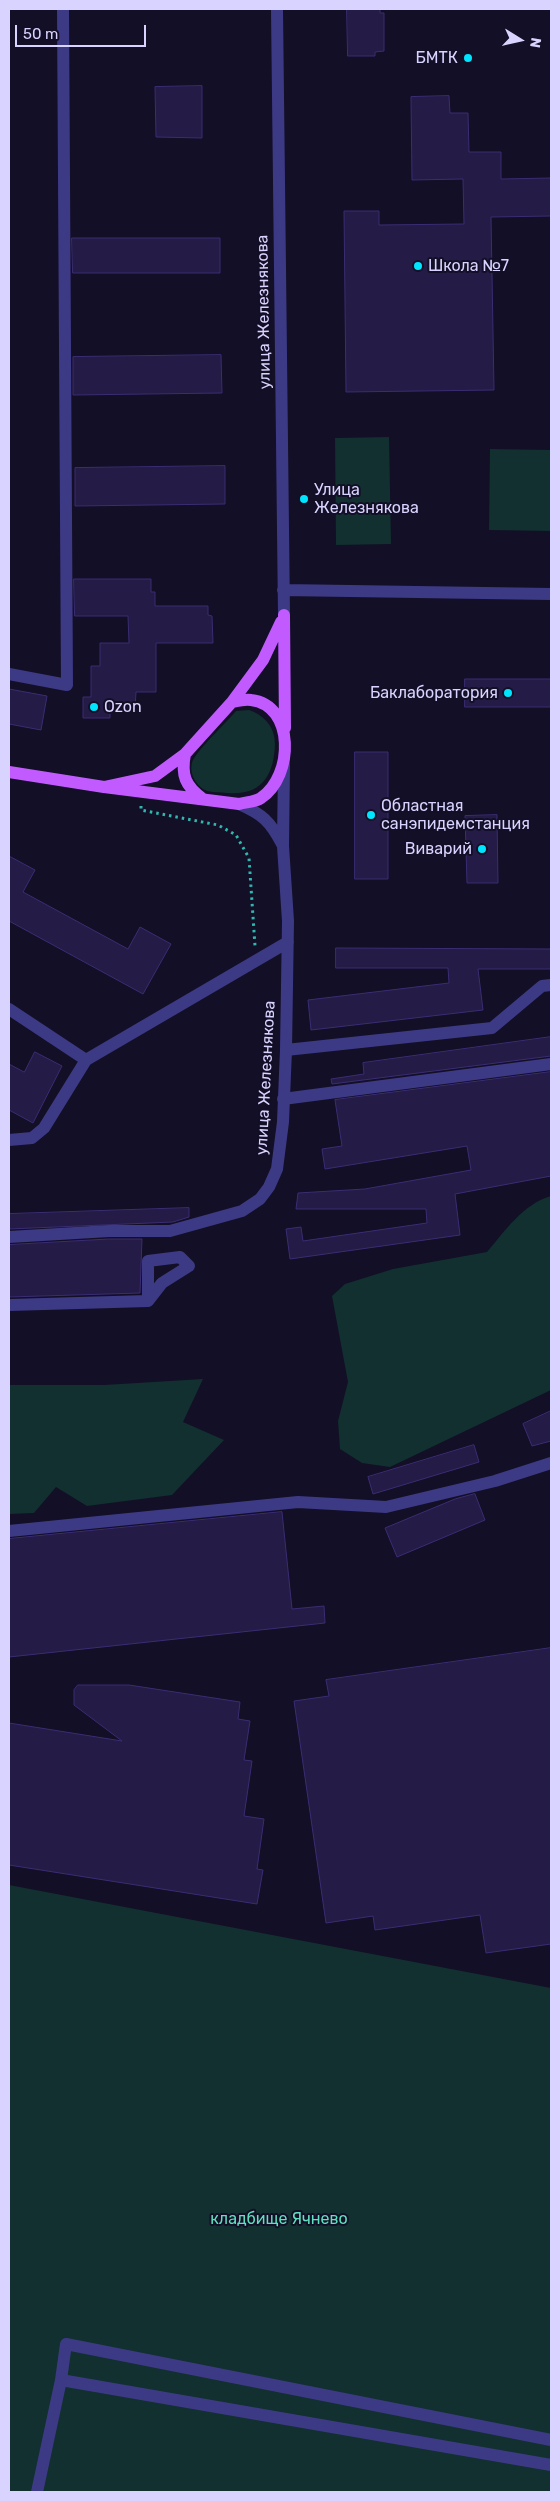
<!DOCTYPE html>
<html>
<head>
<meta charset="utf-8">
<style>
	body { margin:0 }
	#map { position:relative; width:560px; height:2501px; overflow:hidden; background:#130f26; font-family:Rubik,sans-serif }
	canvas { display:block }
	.frame { position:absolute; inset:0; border:10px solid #d9d4ff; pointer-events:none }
	.north { position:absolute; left:495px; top:15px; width:50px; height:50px; -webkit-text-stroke:4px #130f26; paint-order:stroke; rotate:100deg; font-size:14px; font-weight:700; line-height:20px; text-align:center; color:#d9d4ff }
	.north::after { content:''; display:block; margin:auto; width:18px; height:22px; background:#d9d4ff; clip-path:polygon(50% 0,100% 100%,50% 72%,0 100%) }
	.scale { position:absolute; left:15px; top:25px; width:131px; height:22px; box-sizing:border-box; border:2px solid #d9d4ff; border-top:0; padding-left:6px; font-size:15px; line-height:18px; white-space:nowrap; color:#d9d4ff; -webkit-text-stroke:4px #130f26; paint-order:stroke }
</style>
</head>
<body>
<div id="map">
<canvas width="560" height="2501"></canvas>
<div class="frame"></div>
<div class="north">N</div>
<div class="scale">50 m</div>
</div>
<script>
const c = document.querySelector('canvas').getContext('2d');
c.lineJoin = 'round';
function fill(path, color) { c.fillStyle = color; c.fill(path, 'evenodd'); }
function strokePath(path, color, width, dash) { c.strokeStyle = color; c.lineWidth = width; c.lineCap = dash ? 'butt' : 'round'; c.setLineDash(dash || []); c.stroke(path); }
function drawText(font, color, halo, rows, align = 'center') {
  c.font = font + ' Rubik,sans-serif'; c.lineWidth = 4; c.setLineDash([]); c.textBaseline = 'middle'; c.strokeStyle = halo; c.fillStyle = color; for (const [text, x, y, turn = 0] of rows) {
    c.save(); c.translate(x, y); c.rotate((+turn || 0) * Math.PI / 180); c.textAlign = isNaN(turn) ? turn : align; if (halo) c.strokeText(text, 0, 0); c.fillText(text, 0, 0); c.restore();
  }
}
const green = new Path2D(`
	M389 437 391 544 336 545 335 438Z
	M490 449 551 450V531L489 530Z
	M249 710C264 715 275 727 275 744 274 775 262 796 227 793 221 792 211 793 205 790 195 785 188 771 193 760 200 747 225 724 236 711Z
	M551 1196V1390L390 1467 362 1463 340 1449 338 1421 348 1382 332 1296 345 1284 393 1269 487 1252C505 1231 523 1204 551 1196Z
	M203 1379 183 1422 224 1440 172 1495 87 1506 56 1487 34 1513 9 1514V1385H104Z
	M9 1885 551 1988V2492H9Z`);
const building = new Path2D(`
	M347 9H380V13H384V51L375 52V56H348Z
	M202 86V138L156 137 155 87Z
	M449 96 450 113H468L469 152H501V179L551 178V216L491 217 494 390 346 392 344 211H379V225L464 224 463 179 412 180 411 97Z
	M72 238H220V273H73Z
	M221 355 222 393 73 395V357Z
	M225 466V504L75 506V468Z
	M74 579H151V592H155V606H208V615L212 616 213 643H156V692H136L135 709H110V718H83V697H91V666H100V643H129L128 616H75Z
	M465 679H551V707H465Z
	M9 689 47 696 41 730 9 724Z
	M355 752H388V879H355Z
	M497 815 498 883H467L465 816Z
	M9 856 35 870 23 892 128 949 140 927 171 944 143 994 9 921Z
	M336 948 551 949V969H478L483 1010 311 1030 308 1000 449 983 448 968H336Z
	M551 1037V1056L332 1084 331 1079 364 1074 363 1063Z
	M35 1052 62 1066 33 1123 9 1110V1064L24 1072Z
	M551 1072V1176L455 1194 460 1235 290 1259 286 1229 301 1227 303 1241 427 1223 426 1209H296L298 1193 365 1189 471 1170 467 1146 325 1169 322 1149 342 1146 335 1100Z
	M189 1208V1217L173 1222 9 1229V1214Z
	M109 1239H142L140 1293 9 1297V1245Z
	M551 1411V1441L532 1446 523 1424Z
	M474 1445 479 1462 373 1494 368 1477Z
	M475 1494 485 1520 397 1557 385 1528 455 1499Z
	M282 1512 292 1609 324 1606 325 1623 9 1657V1539Z
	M551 1648V1944L486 1953 480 1915 375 1930 373 1916 326 1923 294 1701 329 1696 326 1680Z
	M78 1685H129L240 1702 238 1719 250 1721 244 1760 252 1761 244 1816 264 1819 257 1869 263 1870 257 1904 9 1865V1723L122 1741 74 1705V1690Z`);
const path = new Path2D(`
	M141 806V810L218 825 236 835 249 858 255 946`);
const minor = new Path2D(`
	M277 9 284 615
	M283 590 551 594
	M9 674 67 685 63 9
	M239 804C262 814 270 821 282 844
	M9 1009 86 1060 288 942
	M286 1050 492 1028 542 986 551 985
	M283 1099 551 1064
	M9 1140 32 1138 44 1128 86 1060
	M9 1237 109 1231H170L242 1211 260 1199 269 1187 277 1169 283 1122 286 1050 288 921 283 846 284 764
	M180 1257 189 1266 162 1283 148 1301V1261Z
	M9 1305 148 1301
	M9 1531 298 1502 386 1507 495 1481 551 1463
	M61 2380 551 2465
	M37 2492 61 2380 66 2344 551 2440`);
const major = new Path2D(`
	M284 615 285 728
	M232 702 263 660 281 622
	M185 754C181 775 185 786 203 799
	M9 772 104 787 239 804C246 802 256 802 261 798 294 776 295 705 251 700 245 699 237 701 232 702L185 754 155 776 104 787`);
const markers = [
	[468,58,5,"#00e5ff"],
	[418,266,5,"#00e5ff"],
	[304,499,5,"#00e5ff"],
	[508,693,5,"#00e5ff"],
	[94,707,5,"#00e5ff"],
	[371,815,5,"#00e5ff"],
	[482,849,5,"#00e5ff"]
];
const poiNames = [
	["БМТК",458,58,"right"],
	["Школа №7",428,266],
	["Улица",314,490],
	["Железнякова",314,508],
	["Баклаборатория",498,693,"right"],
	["Ozon",104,707],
	["Областная",381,806],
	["санэпидемстанция",381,824],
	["Виварий",472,849,"right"]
];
const streetNames = [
	["улица Железнякова",264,312,-91],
	["улица Железнякова",266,1078,-87]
];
const parkNames = [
	["кладбище Ячнево",279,2219]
];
fill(green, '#12302f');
fill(building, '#241b47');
strokePath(building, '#3b2d73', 1);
strokePath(path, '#2fb8b0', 3, [2.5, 4]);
strokePath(minor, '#3d3a85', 12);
strokePath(major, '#c25bff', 12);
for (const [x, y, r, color] of markers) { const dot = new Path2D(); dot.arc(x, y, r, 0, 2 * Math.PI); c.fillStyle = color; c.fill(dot); strokePath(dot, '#130f26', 2); }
drawText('16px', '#d9d4ff', '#130f26', poiNames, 'left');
drawText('16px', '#d9d4ff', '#130f26', streetNames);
drawText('16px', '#5fe0c0', '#130f26', parkNames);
</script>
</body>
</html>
